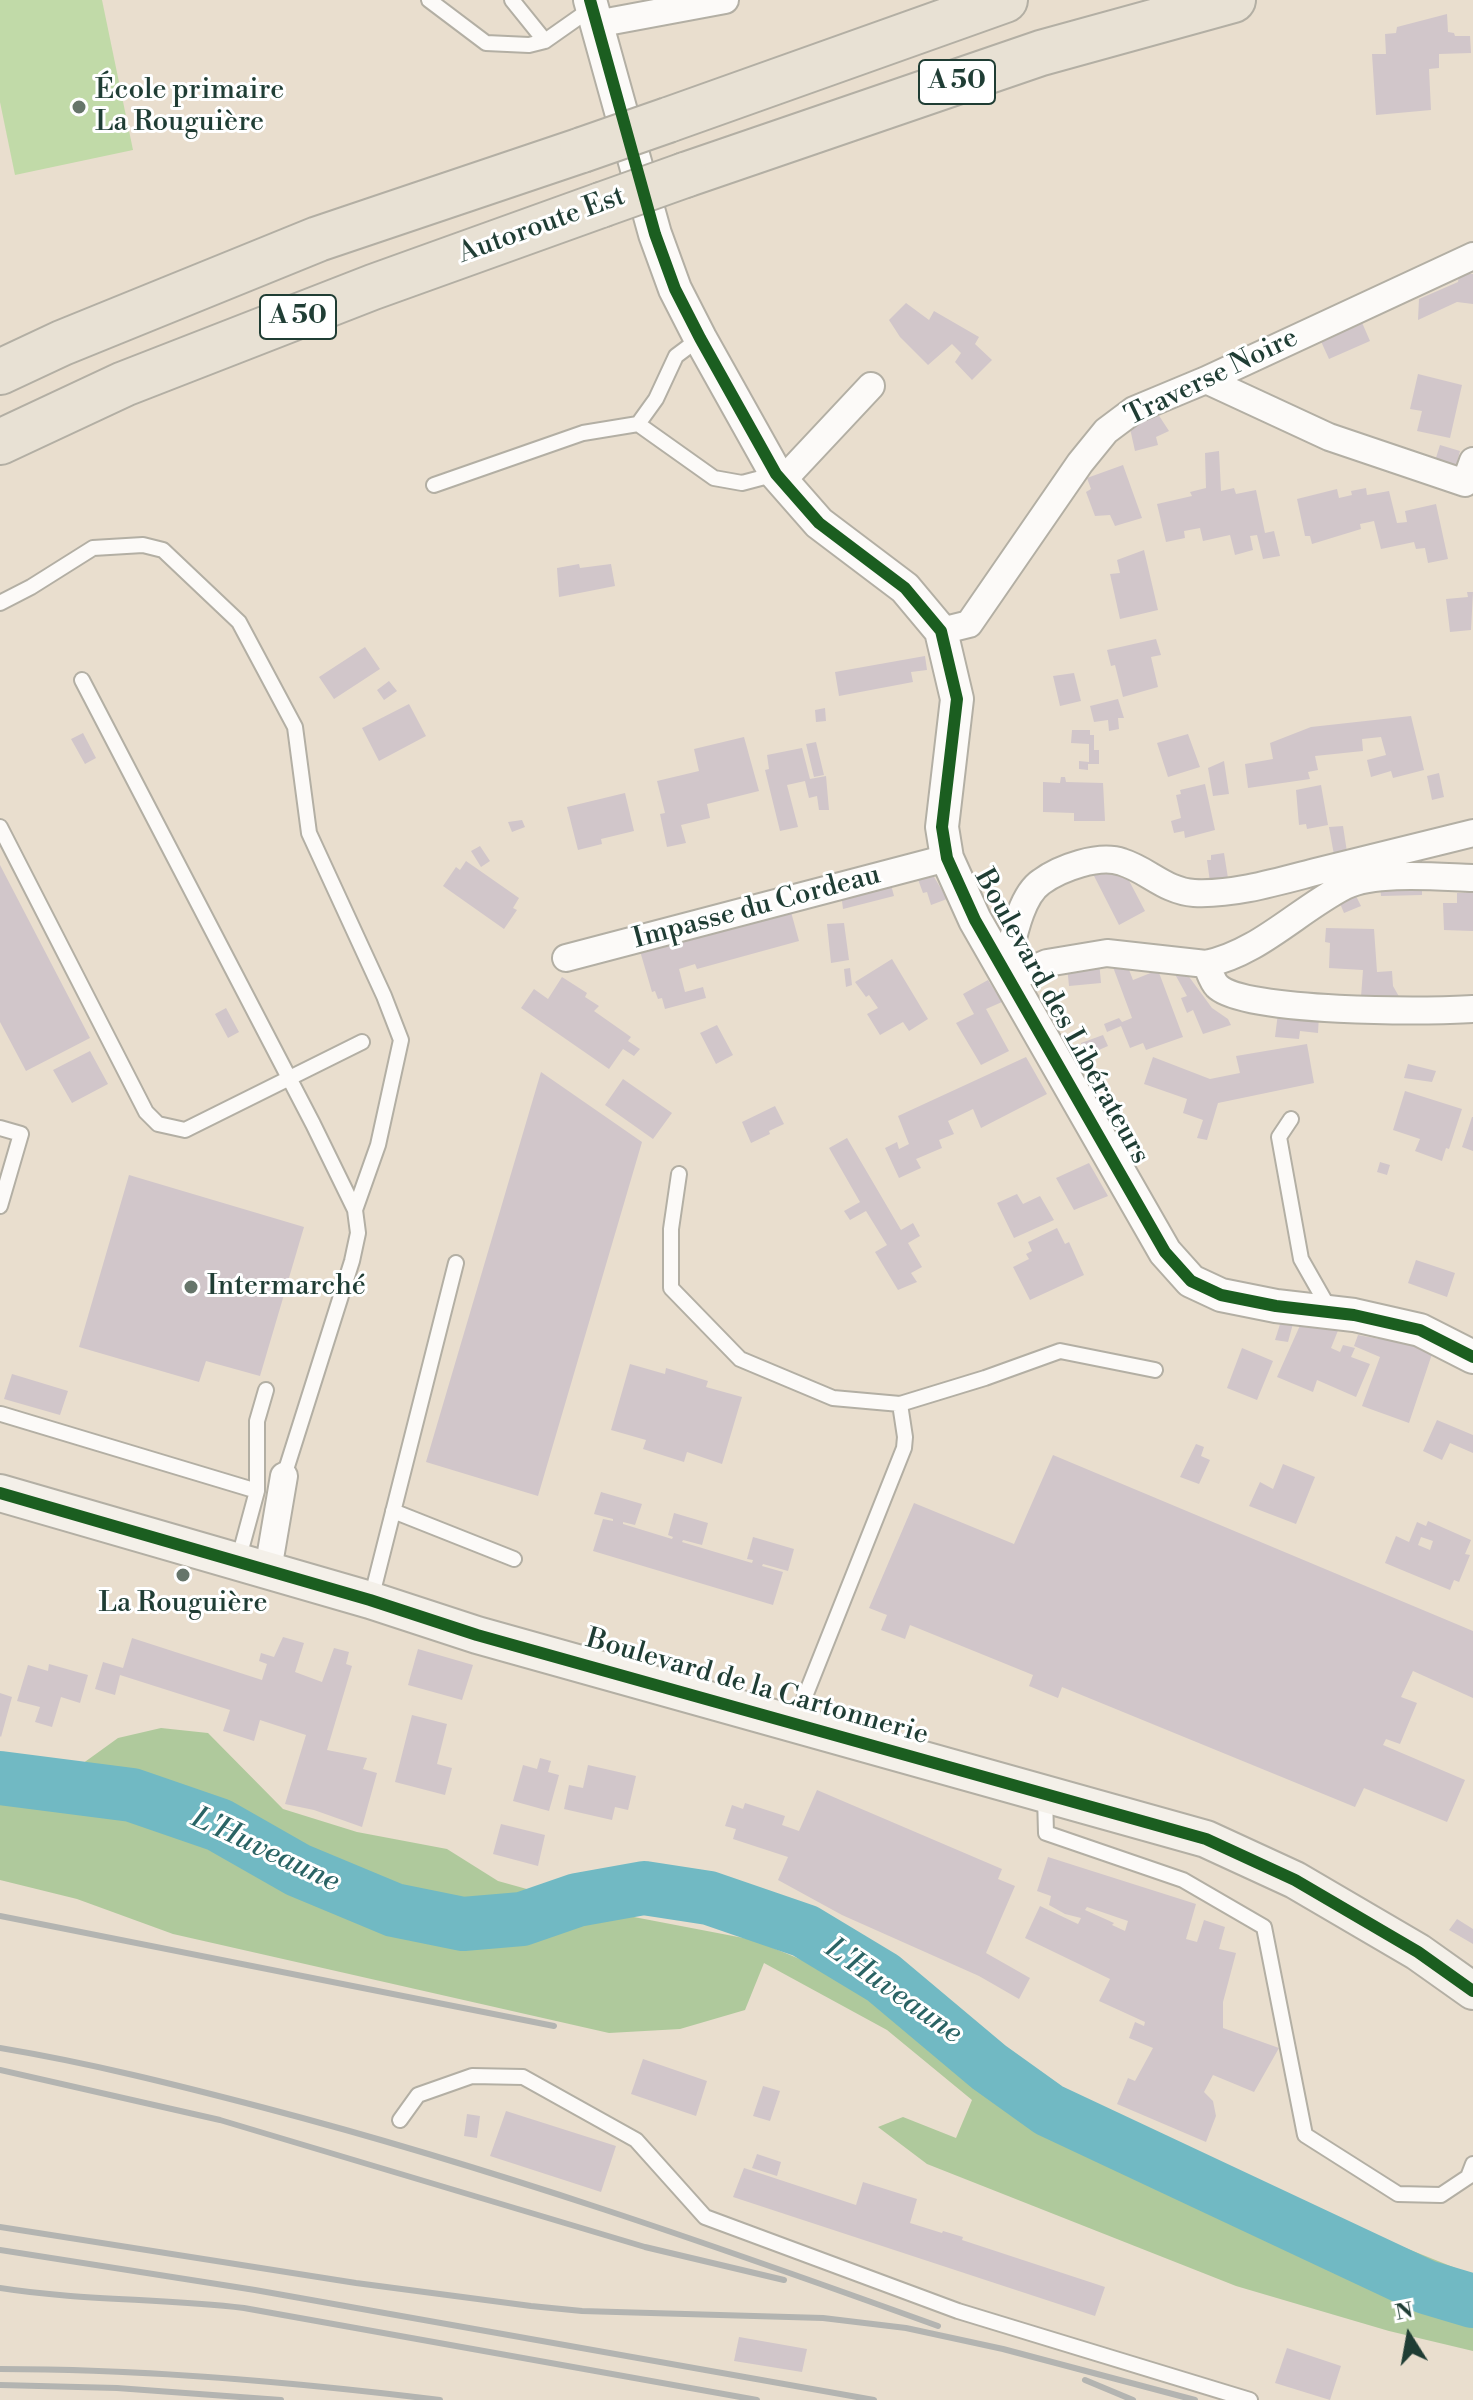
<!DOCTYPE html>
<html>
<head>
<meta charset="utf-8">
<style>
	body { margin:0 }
	#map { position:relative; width:1473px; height:2400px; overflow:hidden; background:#e9dece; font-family:"Libre Bodoni",serif }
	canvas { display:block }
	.north { position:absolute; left:1369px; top:2296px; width:80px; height:80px; -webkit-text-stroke:6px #fff; paint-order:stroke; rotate:349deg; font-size:22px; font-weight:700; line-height:32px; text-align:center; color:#1f3d34 }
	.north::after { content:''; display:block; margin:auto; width:28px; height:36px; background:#1f3d34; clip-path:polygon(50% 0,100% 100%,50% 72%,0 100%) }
</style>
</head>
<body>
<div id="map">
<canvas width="1473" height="2400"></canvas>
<div class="north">N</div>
</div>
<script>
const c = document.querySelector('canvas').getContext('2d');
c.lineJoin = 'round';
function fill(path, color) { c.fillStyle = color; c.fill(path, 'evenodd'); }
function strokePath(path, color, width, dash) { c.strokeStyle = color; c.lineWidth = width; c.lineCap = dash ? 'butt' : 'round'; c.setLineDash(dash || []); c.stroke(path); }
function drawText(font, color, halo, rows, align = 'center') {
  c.font = font + ' "Libre Bodoni",serif'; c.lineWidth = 6; c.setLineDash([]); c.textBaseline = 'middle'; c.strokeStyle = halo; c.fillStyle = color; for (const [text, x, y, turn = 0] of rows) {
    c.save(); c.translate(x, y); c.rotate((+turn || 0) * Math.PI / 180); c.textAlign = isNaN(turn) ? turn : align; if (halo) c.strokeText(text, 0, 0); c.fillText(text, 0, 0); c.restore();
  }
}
const green = new Path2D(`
	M0 0H102L133 150 15 175 0 102Z`);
const forest = new Path2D(`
	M161 1728 208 1733 283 1809 357 1832 447 1849 498 1881 613 1913 754 1940 891 1997 988 2081 1473 2275V2351L1389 2331 1236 2286 927 2164 878 2127 903 2117 956 2138 972 2100 887 2030 764 1963 745 2010 680 2029 609 2033 173 1934 77 1899 0 1880V1760L82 1764 118 1738Z`);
const river = new Path2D(`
	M0 1778 132 1795 219 1825 298 1870 394 1910 463 1924 522 1919 577 1900 644 1888 709 1898 805 1931 883 1978 989 2067 1049 2110 1426 2287 1473 2301`);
const building = new Path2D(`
	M1447 14 1448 32 1454 33 1455 36H1470L1471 53 1439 54V68L1429 69 1431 110 1376 115 1372 54H1386L1385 34 1396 33 1397 27Z
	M1459 273 1473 274V304L1457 302 1418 320 1419 299 1458 282Z
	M906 303 929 320 934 311 979 337 975 344 992 360 972 380 955 362 961 353 952 344 928 365 900 337 889 320Z
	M1360 318 1370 341 1329 359 1319 337Z
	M1418 374 1462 385 1450 438 1417 431 1422 411 1410 409Z
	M1156 411 1169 431 1156 437 1158 445 1135 451 1129 424Z
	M1440 445 1460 451 1456 466 1435 461Z
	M1219 451 1221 491 1234 488 1236 494 1256 490 1265 533 1274 531 1280 556 1263 559 1257 535 1250 536 1253 550 1235 555 1230 535 1203 541 1200 528 1184 531 1185 538 1166 542 1157 504 1192 496 1190 492 1206 488 1205 453Z
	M1123 465 1142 518 1115 526 1110 515 1095 516 1086 492 1091 489 1087 478Z
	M1366 488 1367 495 1389 491 1397 523 1407 522 1405 511 1436 504 1448 559 1428 563 1425 548 1416 549 1414 542 1381 549 1374 521 1360 524 1361 529 1312 544 1310 536H1305L1297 499 1337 489 1339 498 1352 495 1351 491Z
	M1144 550 1158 610 1120 619 1110 574 1120 573 1117 560Z
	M579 564 580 568 611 564 615 586 559 597 557 568Z
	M1467 592H1473L1471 630 1450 632 1446 599 1468 597Z
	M1156 639 1161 655 1151 657 1158 687 1123 697 1115 665 1111 666 1107 650Z
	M365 647 380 669 334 699 319 677Z
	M925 656 927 670 911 672 913 682 839 696 835 672Z
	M1074 673 1081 701 1060 706 1053 676Z
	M389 681 397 691 384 700 377 690Z
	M1118 699 1124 718H1118L1119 729 1109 731 1108 720 1094 722 1090 706Z
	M409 704 426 736 379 761 362 728Z
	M825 708 826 721 816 722 815 710Z
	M1411 716 1424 770 1393 778 1391 771 1371 777 1367 760 1386 755 1381 737 1362 739 1363 751 1315 756 1318 770 1308 772 1310 779 1248 788 1245 764 1273 759 1270 743 1311 727Z
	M1072 730H1090V735H1094V750H1099V764H1088V770L1079 769V761L1089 762V744L1071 743Z
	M83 733 96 758 85 764 71 739Z
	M1188 734 1200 767 1168 777 1157 743Z
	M744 737 759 791 707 804 710 818 681 825 686 843 667 847 660 814 665 813 657 781 699 771 694 749Z
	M816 742 824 775 814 777 806 744Z
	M802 748 810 779 826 776 829 810H819L817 796 809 798 805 781 787 785 798 827 780 831 765 770 769 769 767 755Z
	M1224 761 1229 794 1213 796 1208 768Z
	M1439 773 1444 797 1432 800 1427 776Z
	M1061 777H1065L1066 782 1103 783 1105 821H1074V813L1043 812V782L1060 783Z
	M1205 784 1215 830 1185 838 1184 831 1174 833 1171 821 1181 818 1176 795 1181 794 1180 790Z
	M1321 785 1328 825 1307 829 1306 824 1299 825 1296 790Z
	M625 793 634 831 601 839 602 844 578 850 567 807Z
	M522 820 525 827 512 832 508 822Z
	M1343 826 1347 852 1334 855 1329 827Z
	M480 846 490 861 481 867 471 851Z
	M1224 853 1228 878 1210 882 1207 860H1211V855Z
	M466 861 519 898 513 908 517 910 504 929 443 886 456 867 460 870Z
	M0 865 90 1038 26 1071 0 1022Z
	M930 870 947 899 931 905 927 892 923 893 916 874Z
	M1092 872 1125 873 1145 911 1119 925Z
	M890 881 894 896 843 909 841 893Z
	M1422 884V895L1381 896 1380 886Z
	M1473 892V931L1444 930 1443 903H1457V893Z
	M1355 894 1361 906 1344 913 1339 901Z
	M791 912 799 941 697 969 695 964 679 969 685 992 703 987 706 998 665 1009 662 998 658 999 655 991 652 992 640 951Z
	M844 923 849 960 831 963 827 924Z
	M1326 928 1374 929 1377 972 1392 971 1393 986 1401 1000 1361 997 1363 970 1329 968 1330 943 1325 942Z
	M892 959 928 1019 909 1031 903 1022 880 1035 867 1014 878 1008 869 995 866 997 855 982Z
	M1099 961 1101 983 1069 986 1067 966Z
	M1126 962 1133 980 1158 970 1183 1037 1146 1050 1143 1043 1130 1048 1121 1026 1107 1032 1104 1024 1119 1018 1122 1022 1132 1018 1113 967Z
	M1171 967 1187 974 1212 1008 1228 1019 1231 1025 1203 1034 1193 1010 1187 1013 1181 998 1187 996Z
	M850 968 852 985 846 987 844 969Z
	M562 977 587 993 585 997 599 1006 594 1011 631 1037 628 1041 640 1049 634 1056 623 1049 609 1069 521 1008 534 989 548 999Z
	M988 980 1002 1002 986 1009 1009 1051 981 1065 956 1023 974 1014 963 994Z
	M226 1008 239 1032 228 1038 215 1014Z
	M1278 1013 1319 1015 1318 1033 1300 1031 1299 1039 1275 1037Z
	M717 1025 733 1055 716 1064 700 1033Z
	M1103 1035 1108 1046 1085 1056 1081 1043Z
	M1307 1044 1314 1083 1218 1103 1207 1140 1197 1138 1203 1120 1183 1113 1187 1099 1144 1084 1153 1057 1210 1079 1240 1073 1236 1056Z
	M90 1051 108 1084 72 1103 53 1070Z
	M1026 1057 1047 1094 981 1128 973 1109 948 1121 954 1134 939 1140 942 1148 916 1159 921 1168 899 1178 885 1148 897 1142 899 1149 909 1144 898 1116Z
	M1408 1064 1436 1071 1432 1082 1404 1078Z
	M541 1072 642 1142 538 1496 426 1462Z
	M623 1079 672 1113 653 1139 605 1105Z
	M1405 1091 1462 1109 1449 1149 1446 1148 1442 1161 1415 1151 1420 1139 1393 1130Z
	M775 1106 784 1124 769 1131 770 1134 751 1143 742 1122Z
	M1472 1117H1473V1151L1462 1147Z
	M847 1138 901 1230 913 1223 920 1236 908 1243 922 1267 911 1273 917 1282 898 1290 875 1252 887 1245 866 1211 850 1220 844 1211 860 1202 829 1148Z
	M1380 1162 1390 1165 1387 1175 1377 1172Z
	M1089 1163 1108 1196 1074 1210 1056 1178Z
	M129 1175 304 1227 260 1376 206 1361 199 1382 79 1347Z
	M1017 1194 1023 1204 1040 1196 1054 1220 1014 1238 997 1203Z
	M1057 1228 1065 1244 1069 1242 1084 1275 1030 1300 1013 1267 1029 1259 1026 1254 1032 1251 1028 1242Z
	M1416 1260 1455 1273 1447 1297 1408 1283Z
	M1282 1318 1294 1320 1288 1342 1275 1340Z
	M1302 1321 1339 1328 1331 1348 1340 1352 1343 1345 1355 1348 1351 1357 1370 1364 1356 1397 1317 1380 1313 1392 1277 1377Z
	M1358 1335 1379 1339 1380 1336 1433 1351 1409 1423 1362 1406 1380 1357 1354 1346Z
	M1242 1348 1273 1361 1257 1400 1227 1388Z
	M630 1364 665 1374 666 1368 708 1381 706 1387 742 1397 722 1464 687 1452 684 1462 643 1449 646 1440 611 1430Z
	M12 1374 68 1391 60 1415 4 1399Z
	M1437 1420 1473 1435V1453L1450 1443 1442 1460 1423 1451Z
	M1196 1444 1204 1447 1201 1456 1210 1460 1199 1484 1180 1477Z
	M1053 1455 1473 1631V1698L1413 1671 1401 1697 1417 1703 1400 1744 1386 1739 1383 1745 1465 1780 1447 1822 1364 1788 1355 1807 1062 1687 1058 1698 1029 1686 1033 1675 910 1625 905 1639 881 1630 887 1615 869 1608 914 1503 1014 1544Z
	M1283 1464 1315 1477 1296 1524 1249 1506 1260 1482 1273 1489Z
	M601 1492 642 1504 635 1525 623 1522V1524L672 1539 673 1537 668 1535 674 1513 708 1523 702 1545 683 1540 682 1542 752 1563 753 1560 747 1559 753 1537 794 1549 788 1571 763 1564 762 1566 783 1572 773 1605 593 1551 603 1519 613 1521V1519L594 1514Z
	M1428 1521 1471 1540 1465 1554 1470 1555 1459 1582 1454 1580 1450 1590 1385 1563 1396 1536 1409 1542 1417 1522 1426 1526ZM1421 1537 1433 1541 1430 1550 1418 1545Z
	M283 1637 304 1643 295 1672 322 1682 334 1648 349 1652 346 1664 352 1666 327 1750 367 1758 363 1769 377 1773 362 1827 314 1810 285 1804 306 1735 260 1720 254 1741 223 1731 230 1710 120 1675 115 1695 95 1689 103 1662 123 1668 132 1638 262 1680 267 1664 259 1661 261 1653 274 1657Z
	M418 1649 473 1665 462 1700 408 1685Z
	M49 1664 88 1675 80 1703 61 1697 52 1727 35 1722 40 1707 17 1701 28 1665 48 1671Z
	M0 1693 12 1697 1 1737 0 1736Z
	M412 1715 447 1724 437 1764 452 1768 445 1795 395 1782Z
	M540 1758 551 1761 548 1772 559 1775 549 1811 513 1801 523 1765 537 1769Z
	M588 1765 636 1776 628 1810 615 1807 612 1820 564 1809 569 1785 583 1788Z
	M817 1790 1002 1869 998 1879 1015 1886 986 1953 1030 1978 1019 1999 979 1976 842 1915 778 1880 788 1857 733 1839 736 1829 725 1826 732 1805 743 1809 745 1803 785 1816 782 1825 799 1831Z
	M501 1824 545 1835 538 1866 493 1854Z
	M1048 1857 1196 1904 1186 1939 1197 1942 1204 1920 1225 1927 1219 1949 1236 1953 1223 2002V2028L1279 2048 1254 2092 1213 2075 1204 2092 1213 2101 1216 2116 1206 2142 1117 2104 1128 2078 1135 2081 1153 2048 1129 2038 1135 2022 1144 2026 1145 2022 1099 2001 1110 1979 1025 1938 1040 1906 1078 1924 1081 1918 1065 1914 1049 1905 1051 1896 1037 1891ZM1087 1907 1128 1921 1125 1931 1112 1925 1114 1923 1085 1910Z
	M1457 1919 1473 1929V1944L1449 1930Z
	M643 2059 707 2081 696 2116 631 2094Z
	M763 2086 780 2091 770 2121 753 2116Z
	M506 2111 616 2146 601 2192 490 2156Z
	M467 2114 480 2116 477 2138 464 2136Z
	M757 2154 781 2162 777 2176 752 2168Z
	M744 2168 856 2205 863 2182 917 2199 910 2223 942 2233 943 2231 963 2237 962 2240 1105 2287 1095 2316 733 2197Z
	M739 2337 807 2349 802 2372 734 2361Z
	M1287 2348 1341 2366 1330 2400 1275 2383Z`);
const service = new Path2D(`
	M429 0 486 43 529 45 545 41 592 8
	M512 0 545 41
	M638 424 656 399 676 356 700 338
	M434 485 583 433 638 424 714 478 742 483 776 474
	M0 603 31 587 93 548 143 545 163 550 239 622 295 727 309 833 384 996 401 1040 378 1145 355 1210
	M82 680 313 1124 355 1210 358 1233 352 1261 284 1476
	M0 827 146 1112 158 1124 185 1130 362 1042
	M1291 1119 1279 1137 1301 1259 1330 1310
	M0 1128 21 1134 0 1206
	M679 1174 671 1229V1288L740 1359 833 1398 900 1404 985 1378 1060 1351 1155 1370
	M1 1414 257 1491
	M393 1511 514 1559
	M238 1561 257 1491V1421L266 1390
	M371 1599 456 1263
	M794 1724 904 1448 905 1437 900 1404
	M1045 1796 1046 1833 1183 1880 1264 1927 1305 2135 1398 2194 1441 2195 1468 2177 1473 2164
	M400 2120 418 2095 472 2076 523 2077 636 2140 705 2217 958 2311 1250 2400`);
const minor = new Path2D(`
	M596 24 725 0
	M1206 380 1329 437 1465 483 1473 461
	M782 481 871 386
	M941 631 969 624 1080 463 1106 431 1134 410 1206 380 1473 256
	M566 958 947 858
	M1206 964C1259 953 1298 910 1345 886 1375 871 1439 877 1473 878
	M1005 970C1012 945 1019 897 1041 882 1060 868 1099 854 1122 862 1148 870 1165 891 1194 893 1235 895 1280 881 1319 871 1371 858 1422 846 1473 833
	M1010 979 1047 963 1107 953 1206 964C1209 970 1212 981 1217 986 1242 1013 1431 1012 1473 1009
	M268 1570 284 1476`);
const tertiary = new Path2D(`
	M590 0 655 234 675 289 700 338 776 474 819 523 905 588 941 631 957 699 942 827 947 858 975 920 1165 1252 1191 1281 1221 1295 1276 1306 1354 1315 1420 1330 1473 1357`);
const secondary = new Path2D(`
	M0 1493 370 1600 477 1635 1206 1839 1295 1880 1418 1952 1473 1991`);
const motorway = new Path2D(`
	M668 120 1005 0
	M685 175 1041 53 1233 0
	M0 372 62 343 318 239 582 150
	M0 442 124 384 373 287 601 205`);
const rail = new Path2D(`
	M0 1916 554 2026
	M0 2048C90 2063 177 2085 265 2108 494 2168 716 2246 938 2326
	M0 2070 220 2120 645 2247 784 2280
	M0 2227 356 2283 531 2306 582 2311 823 2318 906 2328 1003 2349 1195 2400
	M0 2250 255 2290 874 2400
	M0 2288C82 2301 162 2298 244 2308L757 2400
	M0 2369C147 2369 294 2382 440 2400
	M1085 2380 1133 2400
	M0 2385 117 2388 281 2400`);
const motorwayBridge = new Path2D(`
	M582 150 668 120
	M601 205 685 175`);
const cycleway = new Path2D(`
	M590 0 655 234 675 289 700 338 776 474 819 523 905 588 941 631 957 699 942 827 947 858 975 920 1165 1252 1191 1281 1221 1295 1276 1306 1354 1315 1420 1330 1473 1357
	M0 1493 370 1600 477 1635 1206 1839 1295 1880 1418 1952 1473 1991`);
const markers = [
	[79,107,8,"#66756a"],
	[191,1287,8,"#66756a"],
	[183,1575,8,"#66756a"]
];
const shields = [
	[957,82,76],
	[298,317,76]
];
const shieldNames = [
	["A 50",957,82],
	["A 50",298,317]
];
const poiNames = [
	["École primaire",95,91],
	["La Rouguière",95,123],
	["Intermarché",207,1287],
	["La Rouguière",183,1604,"center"]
];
const streetNames = [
	["Autoroute Est",542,226,-20],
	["Traverse Noire",1212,378,-26],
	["Impasse du Cordeau",757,908,-15],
	["Boulevard des Libérateurs",1061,1017,61],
	["Boulevard de la Cartonnerie",757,1688,16]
];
const waterNames = [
	["L'Huveaune",265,1851,25],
	["L'Huveaune",893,1992,35]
];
fill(green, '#c1daa8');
fill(forest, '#afc99c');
strokePath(river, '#71b9c3', 54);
fill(building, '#d1c6ca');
strokePath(service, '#b3afa4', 18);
strokePath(minor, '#b3afa4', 30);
strokePath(tertiary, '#b3afa4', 36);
strokePath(secondary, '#b3afa4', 40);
strokePath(motorway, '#b3afa4', 48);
strokePath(service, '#fcfaf8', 14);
strokePath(minor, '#fcfaf8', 26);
strokePath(tertiary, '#fcfaf8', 32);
strokePath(secondary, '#f4f0e9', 36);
strokePath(motorway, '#e8e1d4', 44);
strokePath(rail, '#b3b4b1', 6);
strokePath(motorwayBridge, '#b3afa4', 48, []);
strokePath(motorwayBridge, '#e8e1d4', 44);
strokePath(cycleway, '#1b5e20', 12);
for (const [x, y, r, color] of markers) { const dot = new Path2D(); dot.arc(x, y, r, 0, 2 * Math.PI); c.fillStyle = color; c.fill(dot); strokePath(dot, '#fff', 3); }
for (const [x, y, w] of shields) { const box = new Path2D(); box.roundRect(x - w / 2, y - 22, w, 44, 6); c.fillStyle = '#fff'; c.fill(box); strokePath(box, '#1f3d34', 2); }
drawText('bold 26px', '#1f3d34', null, shieldNames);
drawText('28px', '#1f3d34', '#fff', poiNames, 'left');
drawText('28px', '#1f3d34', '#fff', streetNames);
drawText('italic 30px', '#2a6364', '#fff', waterNames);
</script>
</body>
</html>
